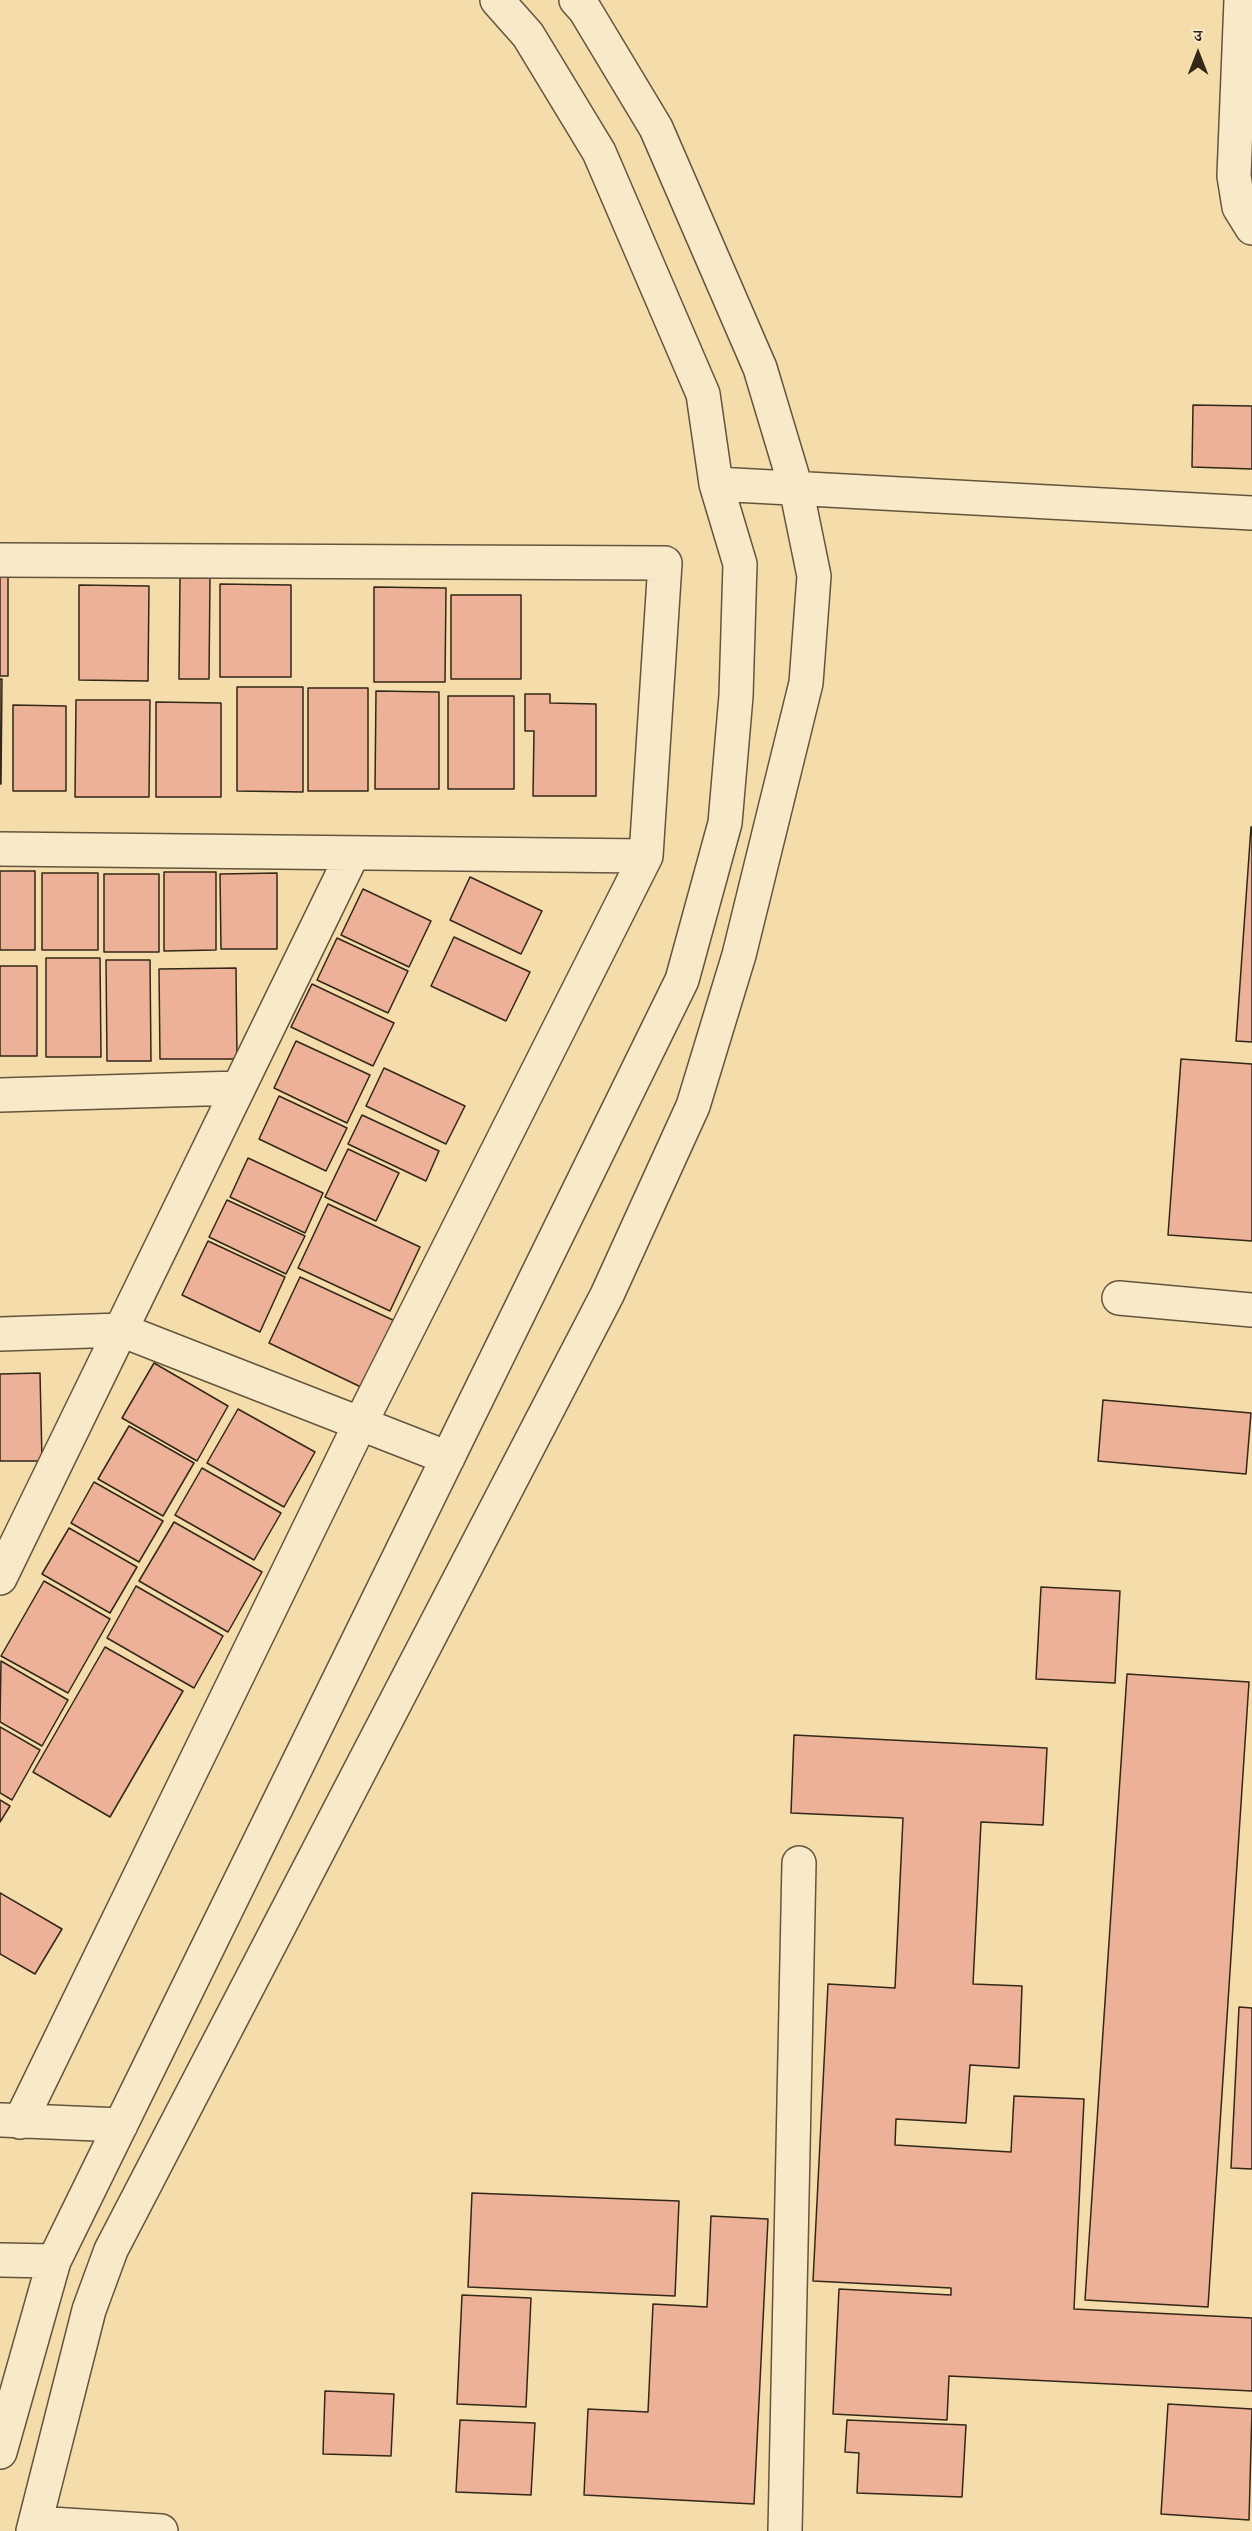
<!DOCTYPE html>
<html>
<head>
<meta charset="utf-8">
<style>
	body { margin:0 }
	#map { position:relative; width:1252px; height:2531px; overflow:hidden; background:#f5ddab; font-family:Alegreya,"Noto Serif Devanagari",serif }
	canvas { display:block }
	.north { position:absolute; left:1168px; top:24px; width:60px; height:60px; -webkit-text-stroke:4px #f8e9c8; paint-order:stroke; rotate:0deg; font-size:16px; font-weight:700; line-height:24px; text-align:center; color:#322719 }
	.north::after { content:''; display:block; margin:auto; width:21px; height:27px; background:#322719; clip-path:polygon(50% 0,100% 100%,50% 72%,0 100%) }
</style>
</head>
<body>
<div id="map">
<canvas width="1252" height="2531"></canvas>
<div class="north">उ</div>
</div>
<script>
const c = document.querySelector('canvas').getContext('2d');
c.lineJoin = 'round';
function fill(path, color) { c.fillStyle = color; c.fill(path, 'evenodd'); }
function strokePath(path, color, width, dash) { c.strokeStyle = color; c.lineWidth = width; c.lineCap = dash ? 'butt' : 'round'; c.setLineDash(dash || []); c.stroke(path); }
const building = new Path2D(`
	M1193 405 1252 406V469L1192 467Z
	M0 574H8V676H0Z
	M180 578H210L209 679H179Z
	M220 584 291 585V677H220Z
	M79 585 149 586 148 681 79 680Z
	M374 587 446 588 445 682H374Z
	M451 595H521V679H451Z
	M0 679H2L1 784H0Z
	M237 687H303V792L237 791Z
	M308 688H368V791H308Z
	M376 691 439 692V789H375Z
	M525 694H550V703L596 704V796H533L534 731H525Z
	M448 696H514V789H448Z
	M76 700H150L149 797H75Z
	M156 702 221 703V797H156Z
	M13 705 66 706V791H13Z
	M1251 827H1252V1042L1236 1041Z
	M0 871H35V950H0Z
	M164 872H216V950L164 951Z
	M42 873H98V950H42Z
	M277 873V949H221L220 874Z
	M104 874H159V952H104Z
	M470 877 542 911 521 954 450 920Z
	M363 889 431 921 409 967 341 935Z
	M454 937 530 972 506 1021 431 986Z
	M337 938 408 971 388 1013 317 980Z
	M46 958H100L101 1057H46Z
	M106 960H150L151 1061H107Z
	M0 966H37V1056H0Z
	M236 968 237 1059H160L159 969Z
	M312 984 394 1023 373 1066 291 1027Z
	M296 1041 370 1075 347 1123 274 1088Z
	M1181 1059 1252 1064V1241L1168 1235Z
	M384 1068 465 1106 446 1144 366 1106Z
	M279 1096 347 1128 326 1171 259 1139Z
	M362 1115 439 1151 426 1181 348 1144Z
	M348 1149 399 1173 376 1221 325 1197Z
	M248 1158 323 1193 305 1233 230 1197Z
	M227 1200 305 1236 286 1274 209 1237Z
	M328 1204 420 1247 390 1311 298 1268Z
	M208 1241 285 1277 260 1332 182 1295Z
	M300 1277 395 1321 363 1388 269 1343Z
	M154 1363 228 1406 197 1461 122 1418Z
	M40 1373 42 1461H0V1374Z
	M1103 1400 1251 1413 1246 1474 1098 1461Z
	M238 1409 315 1452 284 1507 207 1463Z
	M129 1426 194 1463 163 1516 98 1479Z
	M202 1468 281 1513 254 1560 175 1515Z
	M94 1482 163 1521 139 1562 71 1523Z
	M174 1522 262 1572 228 1632 139 1581Z
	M69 1528 137 1567 110 1613 42 1574Z
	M44 1581 110 1619 68 1693 1 1656Z
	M136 1586 223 1636 194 1688 107 1638Z
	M1041 1587 1120 1591 1115 1683 1036 1679Z
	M105 1647 183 1691 110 1817 33 1772Z
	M1 1661 68 1700 42 1746 0 1722Z
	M1127 1674 1249 1682 1208 2307 1085 2300Z
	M0 1727 40 1750 12 1800 0 1793Z
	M794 1735 1047 1748 1043 1825 981 1822 973 1984 1022 1986 1019 2068 970 2065 966 2123 896 2119 895 2145 1011 2152 1014 2096 1084 2099 1074 2309 1252 2318V2391L949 2376 947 2420 833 2414 839 2289 951 2295V2288L813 2281 828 1984 895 1988 903 1818 791 1813Z
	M0 1800 10 1806 0 1822Z
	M0 1893 62 1929 35 1974 0 1954Z
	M1239 2007 1252 2008V2169L1231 2168Z
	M472 2193 679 2201 675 2296 468 2287Z
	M711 2216 768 2219 754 2504 584 2495 588 2409 648 2412 653 2304 707 2307Z
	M462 2295 531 2298 526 2407 457 2404Z
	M325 2391 394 2394 391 2456 323 2454Z
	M1168 2404 1252 2409 1249 2520 1161 2514Z
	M460 2420 535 2423 531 2495 456 2492Z
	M847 2420 966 2425 962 2497 857 2493 859 2453 845 2452Z`);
const minor = new Path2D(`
	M1241 0 1234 176 1239 207 1252 228
	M716 484 1252 513
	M0 560 665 563 646 856 360 1424 20 2122
	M0 849 646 856
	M0 1095 238 1088
	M1119 1298 1252 1310
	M0 1334 121 1330 448 1458
	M0 1578 353 853
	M2 2120 121 2125
	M0 2260 54 2261
	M0 2452 54 2261 682 980 725 823 736 696 740 564 716 484 703 394 599 152 528 35 497 0
	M35 2523 161 2531
	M33 2531 89 2310 111 2250 607 1295 693 1106 739 955 806 683 814 576 796 488 760 368 656 128 585 10 576 0
	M785 2531 799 1863`);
fill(building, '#ecb197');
strokePath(building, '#322719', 1.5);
strokePath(minor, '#63543e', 36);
strokePath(minor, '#f8e9c8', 33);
</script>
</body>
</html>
